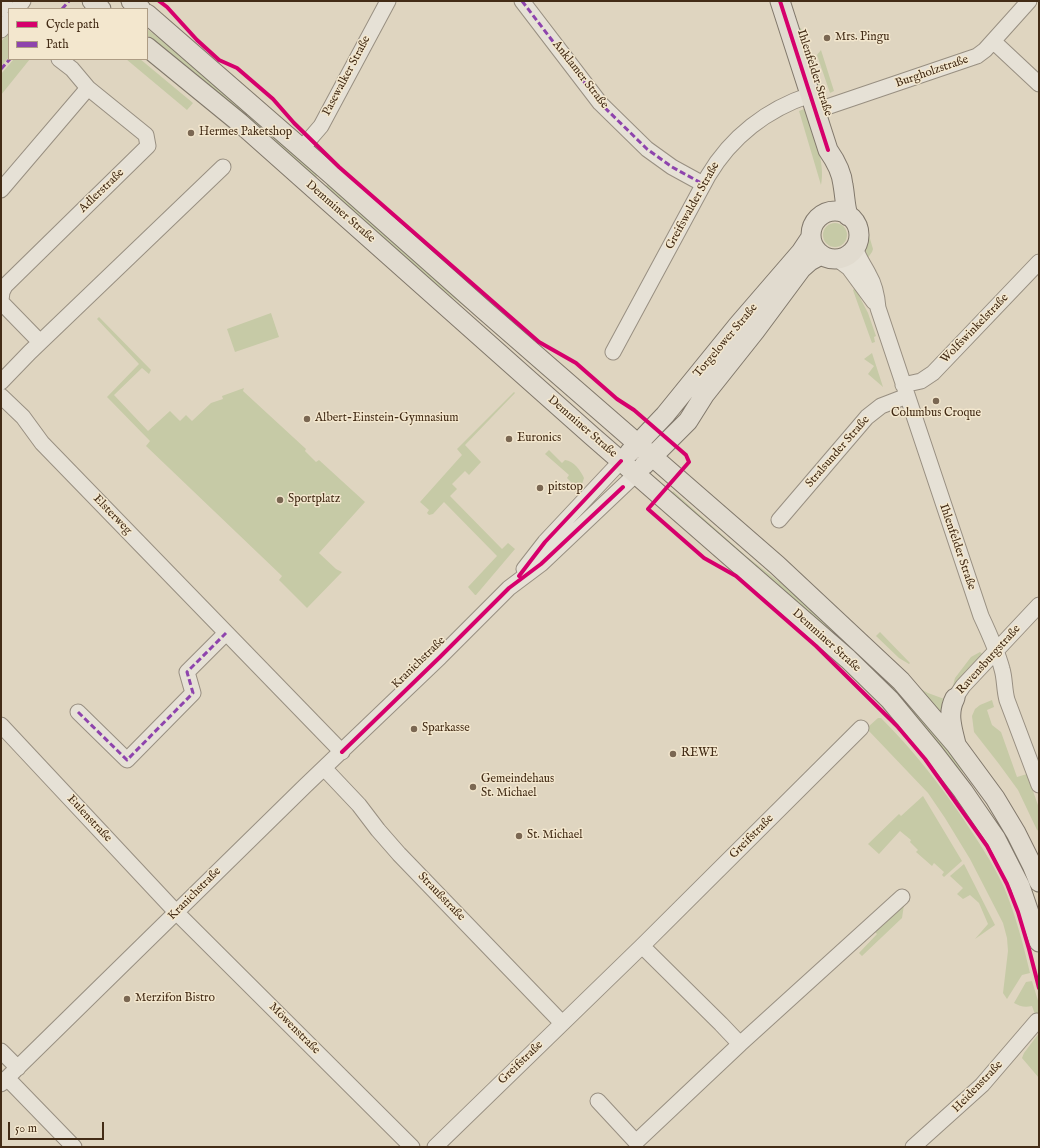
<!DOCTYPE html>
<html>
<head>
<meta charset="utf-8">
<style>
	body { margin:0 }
	#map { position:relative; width:1040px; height:1148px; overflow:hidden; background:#dfd5c0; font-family:"IM FELL English",serif }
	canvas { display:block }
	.frame { position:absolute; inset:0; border:2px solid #432c16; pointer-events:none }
	.legend { position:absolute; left:8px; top:8px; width:140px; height:52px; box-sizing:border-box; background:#f3e7ce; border:1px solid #ad9c84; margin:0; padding:5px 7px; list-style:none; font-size:12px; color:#432c16 }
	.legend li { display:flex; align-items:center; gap:8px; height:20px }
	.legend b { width:20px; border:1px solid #ad9c84 }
	.scale { position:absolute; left:8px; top:1122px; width:96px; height:18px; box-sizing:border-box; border:2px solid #432c16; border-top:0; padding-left:5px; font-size:12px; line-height:14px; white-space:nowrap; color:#432c16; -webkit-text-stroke:3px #f3e7ce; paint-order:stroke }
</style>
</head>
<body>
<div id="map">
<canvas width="1040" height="1148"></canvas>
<div class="frame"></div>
<ul class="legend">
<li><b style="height:5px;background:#d6006c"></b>Cycle path</li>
<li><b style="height:5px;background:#8e44ad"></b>Path</li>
</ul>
<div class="scale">50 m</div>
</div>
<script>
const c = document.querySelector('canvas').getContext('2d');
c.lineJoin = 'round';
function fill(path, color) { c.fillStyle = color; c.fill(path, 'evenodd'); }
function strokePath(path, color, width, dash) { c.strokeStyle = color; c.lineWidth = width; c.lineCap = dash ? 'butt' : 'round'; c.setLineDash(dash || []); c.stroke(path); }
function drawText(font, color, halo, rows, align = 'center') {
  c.font = font + ' "IM FELL English",serif'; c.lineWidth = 3; c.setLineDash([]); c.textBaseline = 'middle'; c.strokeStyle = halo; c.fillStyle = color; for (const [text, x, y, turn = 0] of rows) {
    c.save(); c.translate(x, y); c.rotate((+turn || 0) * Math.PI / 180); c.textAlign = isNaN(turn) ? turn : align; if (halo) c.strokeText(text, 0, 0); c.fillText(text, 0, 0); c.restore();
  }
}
const green = new Path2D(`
	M801 28 824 98 819 94 797 29Z
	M147 29 206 73 320 173 315 178 239 110 147 35Z
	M9 31V57L1 66V42Z
	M821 50 834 91 830 93 817 55Z
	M14 59H25L26 60 30 59 1 95V74Z
	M126 59H140L193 103 187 110Z
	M804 109C813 129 826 163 821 185L799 111Z
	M330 182 605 424 603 427 470 311 425 276 325 187Z
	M863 215 873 249 872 252 867 259 862 245 864 236 863 230 859 220Z
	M823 235a12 12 0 1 1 24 0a12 12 0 1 1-24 0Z
	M855 288 868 313 876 336 874 337 875 342 872 343 854 293 853 290Z
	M271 313 279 337 235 352 227 329Z
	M99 317 151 370 149 374 142 368 114 395 148 431 170 411 180 421 186 415 192 421 211 403 223 399 222 396 244 388 243 391 306 449 305 451 316 462 319 460 365 502 319 553 336 569 342 572 307 608 279 580 282 576 146 446 150 441 107 397 139 364 97 319Z
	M872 353 883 387 868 374 874 366 864 359Z
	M514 392 515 393 465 445 481 462 469 475 465 471 452 484 457 489 450 496 502 549 508 543 515 549 476 595H475L468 587 497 556 444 502 433 514 429 515 427 513 429 510 420 502 462 455 457 449Z
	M549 450 562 463 565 460C574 461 581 471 584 478L582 484 578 489 567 478 569 475 545 454Z
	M673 491 746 556 791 591 897 687 971 776 968 777 671 495Z
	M880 632 910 663 909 664 899 658 876 636Z
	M980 652 986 657 953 690 952 689 955 678 971 657Z
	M919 688 928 693 947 700 942 715Z
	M992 700 994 707 987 710 992 725 1001 732 1017 777 1027 774 1039 808V831L1037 830 1018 790 999 764 974 732 972 716 975 709 980 705Z
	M878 718H881C913 750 938 782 964 820 978 841 992 862 1003 885 1015 913 1023 943 1030 973L1022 975 1007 999 1003 993 1008 951 1007 938 1003 923 970 859 945 818 928 793 868 730V727Z
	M923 796 962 861 944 877 942 875 944 872 934 863 932 866 916 852 918 850 910 842 911 840 900 831 879 854 868 844 899 814 901 816Z
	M964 864 995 925 975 939 988 924 979 903 970 895 963 899 957 894 963 888 950 876Z
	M903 904 904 905 902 918 862 956 859 953 877 934 874 931Z
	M1032 981 1039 1004V1026L1032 1006C1024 1008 1020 1006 1014 1003L1026 982Z
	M1039 1033V1078L1022 1058 1024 1053Z`);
const minor = new Path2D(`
	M522 1 600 103 647 149 672 167 703 184
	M1 9 5 1
	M17 9 23 1
	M1 30 9 20
	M993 41 1039 84
	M815 111 977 56 985 50 1029 1
	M302 148 321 126 388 1
	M1 190 88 88
	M855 247C858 258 864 265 869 275 875 285 877 296 878 308L981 616C989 633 997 650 1002 669 1005 679 1004 689 1007 700L1039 785
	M837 259 849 268 874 302
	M1 300 2 292 5 286 148 146 146 135 88 88 72 69 59 59
	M1 302 40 342
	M613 352 708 176C731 137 767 109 810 95
	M1 382 30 352 223 167
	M903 385 921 381 933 373 1039 262
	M1 396 23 417 42 443 342 752
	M779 520 867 417 881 406 907 396
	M524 569 545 542 621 461
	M955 698 963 686 1039 605
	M78 712 127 760 193 693 187 672 226 633
	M1 725 176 912 412 1147
	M324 768 359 805 378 830 399 854 562 1023
	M740 1044 902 897
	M1 1051 18 1068
	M7 1078 74 1147
	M1 1084 305 786 440 657 509 588 541 564 636 474
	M598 1101 636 1142 740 1044 721 1024 642 946
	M435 1147 642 946 861 728
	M913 1147 982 1085 1037 1021`);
const major = new Path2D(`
	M92 1 101 9
	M131 1 141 9
	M780 1 828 150C835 160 842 173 843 185 845 196 845 206 848 216
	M147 14 332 175 484 310 777 565 901 681 956 745 995 798 1016 833 1032 865 1039 882
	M147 47 240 123 592 436 848 659 890 700 933 752 963 791 996 839 1020 886 1039 942
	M811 235a24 24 0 1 1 48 0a24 24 0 1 1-48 0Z
	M629 453 665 415 738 325 801 252 811 237
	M644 465 688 421 705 394 755 331 801 269 810 261 821 255
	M955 698C947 713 952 728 956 744`);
const quiet = new Path2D(`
	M522 1 600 103 647 149 672 167 703 184
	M62 9 69 1
	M1 69 10 59
	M78 712 127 760 193 693 187 672 226 633`);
const cycleway = new Path2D(`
	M159 1 167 7 197 40 219 60 237 68 273 99 294 123 339 167 539 342 576 363 617 399 634 410 686 455 689 462 648 509 704 558 736 576 816 646 897 726 925 759 987 846 1007 884 1018 912 1029 949 1039 988
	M780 1 828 150
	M519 576 545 542 621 461
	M342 752 440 657 509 588 541 564 623 487`);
const markers = [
	[827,38,4,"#7a6752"],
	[191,133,4,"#7a6752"],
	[936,401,4,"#7a6752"],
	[307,419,4,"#7a6752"],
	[509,439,4,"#7a6752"],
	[540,488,4,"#7a6752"],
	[280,500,4,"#7a6752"],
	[414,729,4,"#7a6752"],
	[673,754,4,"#7a6752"],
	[473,787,4,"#7a6752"],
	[519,836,4,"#7a6752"],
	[127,999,4,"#7a6752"]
];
const poiNames = [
	["Mrs. Pingu",835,38],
	["Hermes Paketshop",199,133],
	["Columbus Croque",936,414,"center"],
	["Albert-Einstein-Gymnasium",315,419],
	["Euronics",517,439],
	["pitstop",548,488],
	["Sportplatz",288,500],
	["Sparkasse",422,729],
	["REWE",681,754],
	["Gemeindehaus",481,780],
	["St. Michael",481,794],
	["St. Michael",527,836],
	["Merzifon Bistro",135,999]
];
const streetNames = [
	["Burgholzstraße",932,72,-19],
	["Ihlenfelder Straße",814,73,72],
	["Anklamer Straße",580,75,52],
	["Pasewalker Straße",347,76,-62],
	["Adlerstraße",102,191,-44],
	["Greifswalder Straße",693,206,-61],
	["Demminer Straße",340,212,41],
	["Wolfswinkelstraße",975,329,-46],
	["Torgelower Straße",726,341,-50],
	["Demminer Straße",582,427,41],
	["Stralsunder Straße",838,452,-49],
	["Elsterweg",112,515,46],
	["Ihlenfelder Straße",957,547,71],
	["Demminer Straße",826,641,42],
	["Ravensburgstraße",989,660,-48],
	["Kranichstraße",419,663,-44],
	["Eulenstraße",89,819,47],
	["Greifstraße",752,837,-45],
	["Kranichstraße",195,894,-45],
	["Straußstraße",441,897,46],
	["Möwenstraße",294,1029,45],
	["Greifstraße",521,1063,-44],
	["Heidenstraße",978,1087,-46]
];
fill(green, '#c6caa6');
strokePath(minor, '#988f81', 17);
strokePath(major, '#81786b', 21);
strokePath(minor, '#e6e1d6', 15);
strokePath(major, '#e1dbcf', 19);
strokePath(quiet, '#8e44ad', 3, [6, 3]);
strokePath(cycleway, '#d6006c', 4);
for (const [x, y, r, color] of markers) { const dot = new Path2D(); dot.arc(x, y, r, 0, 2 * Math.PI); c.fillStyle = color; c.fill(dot); strokePath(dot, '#f3e7ce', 1.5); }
drawText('12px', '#432c16', '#f3e7ce', poiNames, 'left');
drawText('12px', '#432c16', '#f3e7ce', streetNames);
</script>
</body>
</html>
